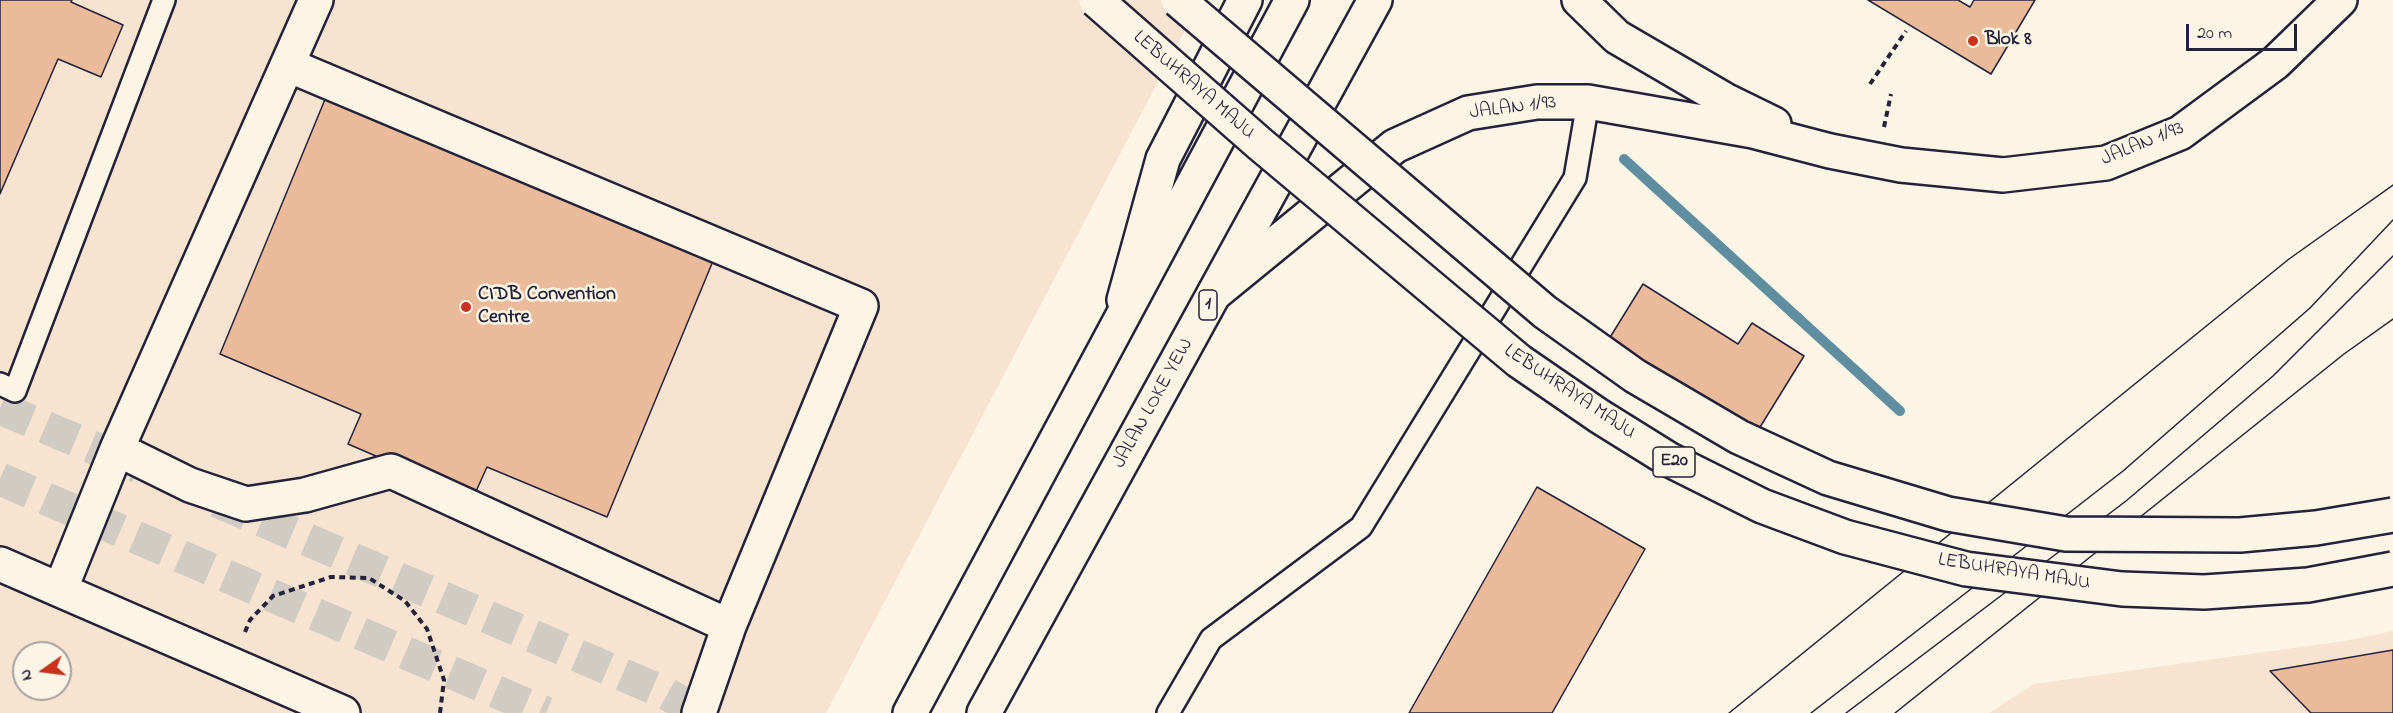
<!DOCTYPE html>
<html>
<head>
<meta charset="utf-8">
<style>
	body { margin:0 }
	#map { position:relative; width:2393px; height:713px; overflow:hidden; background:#fcf5e5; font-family:"Indie Flower",sans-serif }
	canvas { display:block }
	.north { position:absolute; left:12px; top:641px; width:60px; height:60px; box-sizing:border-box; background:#fcf5e5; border:2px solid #a5a1a1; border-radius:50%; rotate:256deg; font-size:16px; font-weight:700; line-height:24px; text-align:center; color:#22223b }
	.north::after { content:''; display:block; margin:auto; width:21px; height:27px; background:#c8321e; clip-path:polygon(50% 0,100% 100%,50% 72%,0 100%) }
	.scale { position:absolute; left:2186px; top:24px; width:111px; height:27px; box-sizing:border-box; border:3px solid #22223b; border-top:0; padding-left:8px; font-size:18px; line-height:21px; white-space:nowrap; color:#22223b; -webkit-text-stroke:4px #fcf5e5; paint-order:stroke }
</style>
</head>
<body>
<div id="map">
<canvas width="2393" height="713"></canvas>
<div class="north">N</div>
<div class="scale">20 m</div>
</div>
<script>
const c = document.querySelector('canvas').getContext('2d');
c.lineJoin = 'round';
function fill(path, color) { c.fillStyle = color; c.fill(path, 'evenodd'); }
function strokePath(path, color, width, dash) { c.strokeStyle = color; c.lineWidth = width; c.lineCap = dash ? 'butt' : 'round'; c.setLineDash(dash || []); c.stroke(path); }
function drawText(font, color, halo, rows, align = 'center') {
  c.font = font + ' "Indie Flower",sans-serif'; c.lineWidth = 5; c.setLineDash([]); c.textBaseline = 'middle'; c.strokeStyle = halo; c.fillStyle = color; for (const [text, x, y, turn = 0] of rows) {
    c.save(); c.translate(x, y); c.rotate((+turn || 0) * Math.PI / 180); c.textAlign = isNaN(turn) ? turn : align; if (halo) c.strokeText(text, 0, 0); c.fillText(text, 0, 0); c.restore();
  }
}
const built = new Path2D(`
	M0 0H1201L826 713H0ZM24 653H60V689H24Z
	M2393 631V713H1989L2034 684 2344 641Z`);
const stream = new Path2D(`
	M1624 159 1900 411`);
const building = new Path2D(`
	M0 0H72L71 2 123 25 101 77 58 59 0 194Z
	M1868 0H1958L1970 7 1974 0H2035L1991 74Z
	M326 97 713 261 607 517 487 467 473 498 348 444 361 414 220 354Z
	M1643 284 1738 344 1752 323 1804 356 1757 432 1609 339Z
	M1537 487 1645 549 1552 713H1409Z
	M2393 650V713H2311L2270 671Z`);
const highwayTunnel = new Path2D(`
	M0 408 139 467
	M0 479 546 713
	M217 501 663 692 701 713`);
const path = new Path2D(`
	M1870 84 1906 31
	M1884 127 1891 94
	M245 632 250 620 273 596 331 577 369 578 405 601 427 629 444 680 440 713`);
const lane = new Path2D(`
	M0 384 15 391 164 0
	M1168 713 1211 639 1361 527 1575 178 1588 102`);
const street = new Path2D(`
	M288 65 861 306 729 626 699 713
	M1124 300 1163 159 1245 0
	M117 449 190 485 246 504 305 495 391 471 729 626
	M0 564 343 713
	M61 588 117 449 316 0`);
const secondary = new Path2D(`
	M1579 0 1617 37 1725 100 1774 124
	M1214 294 1395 146 1468 113 1537 102H1588L1753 131 1830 151 1901 165 2003 175 2106 163 2180 133 2275 63 2340 0`);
const highway = new Path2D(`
	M910 713 1292 0
	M984 713 1375 0`);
const tram = new Path2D(`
	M1729 713 2289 259 2393 185
	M1811 713 2123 471 2310 308 2393 220
	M1846 713 2126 501 2273 376 2393 256
	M1895 713 2344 354 2393 319`);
const highwayBridge = new Path2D(`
	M1096 0 1260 144 1519 361 1599 416 1668 459 1762 506 1845 537 1966 569 2122 589 2204 592 2308 585 2393 569
	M1178 0 1545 312 1635 376 1739 437 1828 478 1948 514 2066 534 2240 535 2316 528 2393 515`);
const markers = [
	[1973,41,6,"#c8321e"],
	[466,307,6,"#c8321e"]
];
const shields = [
	[1208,305,18],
	[1674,462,42]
];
const shieldNames = [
	["1",1208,305],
	["E20",1674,462]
];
const poiNames = [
	["Blok 8",1985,41],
	["CIDB Convention",478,296],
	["Centre",478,319]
];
const streetNames = [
	["LEBUHRAYA MAJU",1193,86,41],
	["JALAN 1/93",1513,109,-7],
	["JALAN 1/93",2143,145,-22],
	["LEBUHRAYA MAJU",1569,393,34],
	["JALAN LOKE YEW",1154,404,-61],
	["LEBUHRAYA MAJU",2014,573,9]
];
fill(built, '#f7e3cf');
strokePath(stream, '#5e8ea0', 10);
fill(building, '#eaba9b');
strokePath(building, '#22223b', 1.5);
strokePath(highwayTunnel, '#d0cbc3', 33, [33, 16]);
strokePath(lane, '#22223b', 26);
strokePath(street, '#22223b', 38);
strokePath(secondary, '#22223b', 38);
strokePath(highway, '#22223b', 38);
strokePath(path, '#22223b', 4, [6, 4.5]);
strokePath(lane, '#fcf5e5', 21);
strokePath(street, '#fcf5e5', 33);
strokePath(secondary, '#fcf5e5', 33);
strokePath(highway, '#fcf5e5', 33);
strokePath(tram, '#22223b', 1.5);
strokePath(highwayBridge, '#22223b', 38, []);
strokePath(highwayBridge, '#fcf5e5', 33);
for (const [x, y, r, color] of markers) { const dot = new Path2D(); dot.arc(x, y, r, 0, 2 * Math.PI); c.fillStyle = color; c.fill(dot); strokePath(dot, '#fcf5e5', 2); }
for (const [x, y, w] of shields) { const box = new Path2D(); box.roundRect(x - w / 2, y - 15, w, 30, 4.5); c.fillStyle = '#fcf5e5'; c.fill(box); strokePath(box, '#22223b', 1.5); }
drawText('bold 18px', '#22223b', null, shieldNames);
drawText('bold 20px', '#22223b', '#fcf5e5', poiNames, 'left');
drawText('20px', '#22223b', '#fcf5e5', streetNames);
</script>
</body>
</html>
